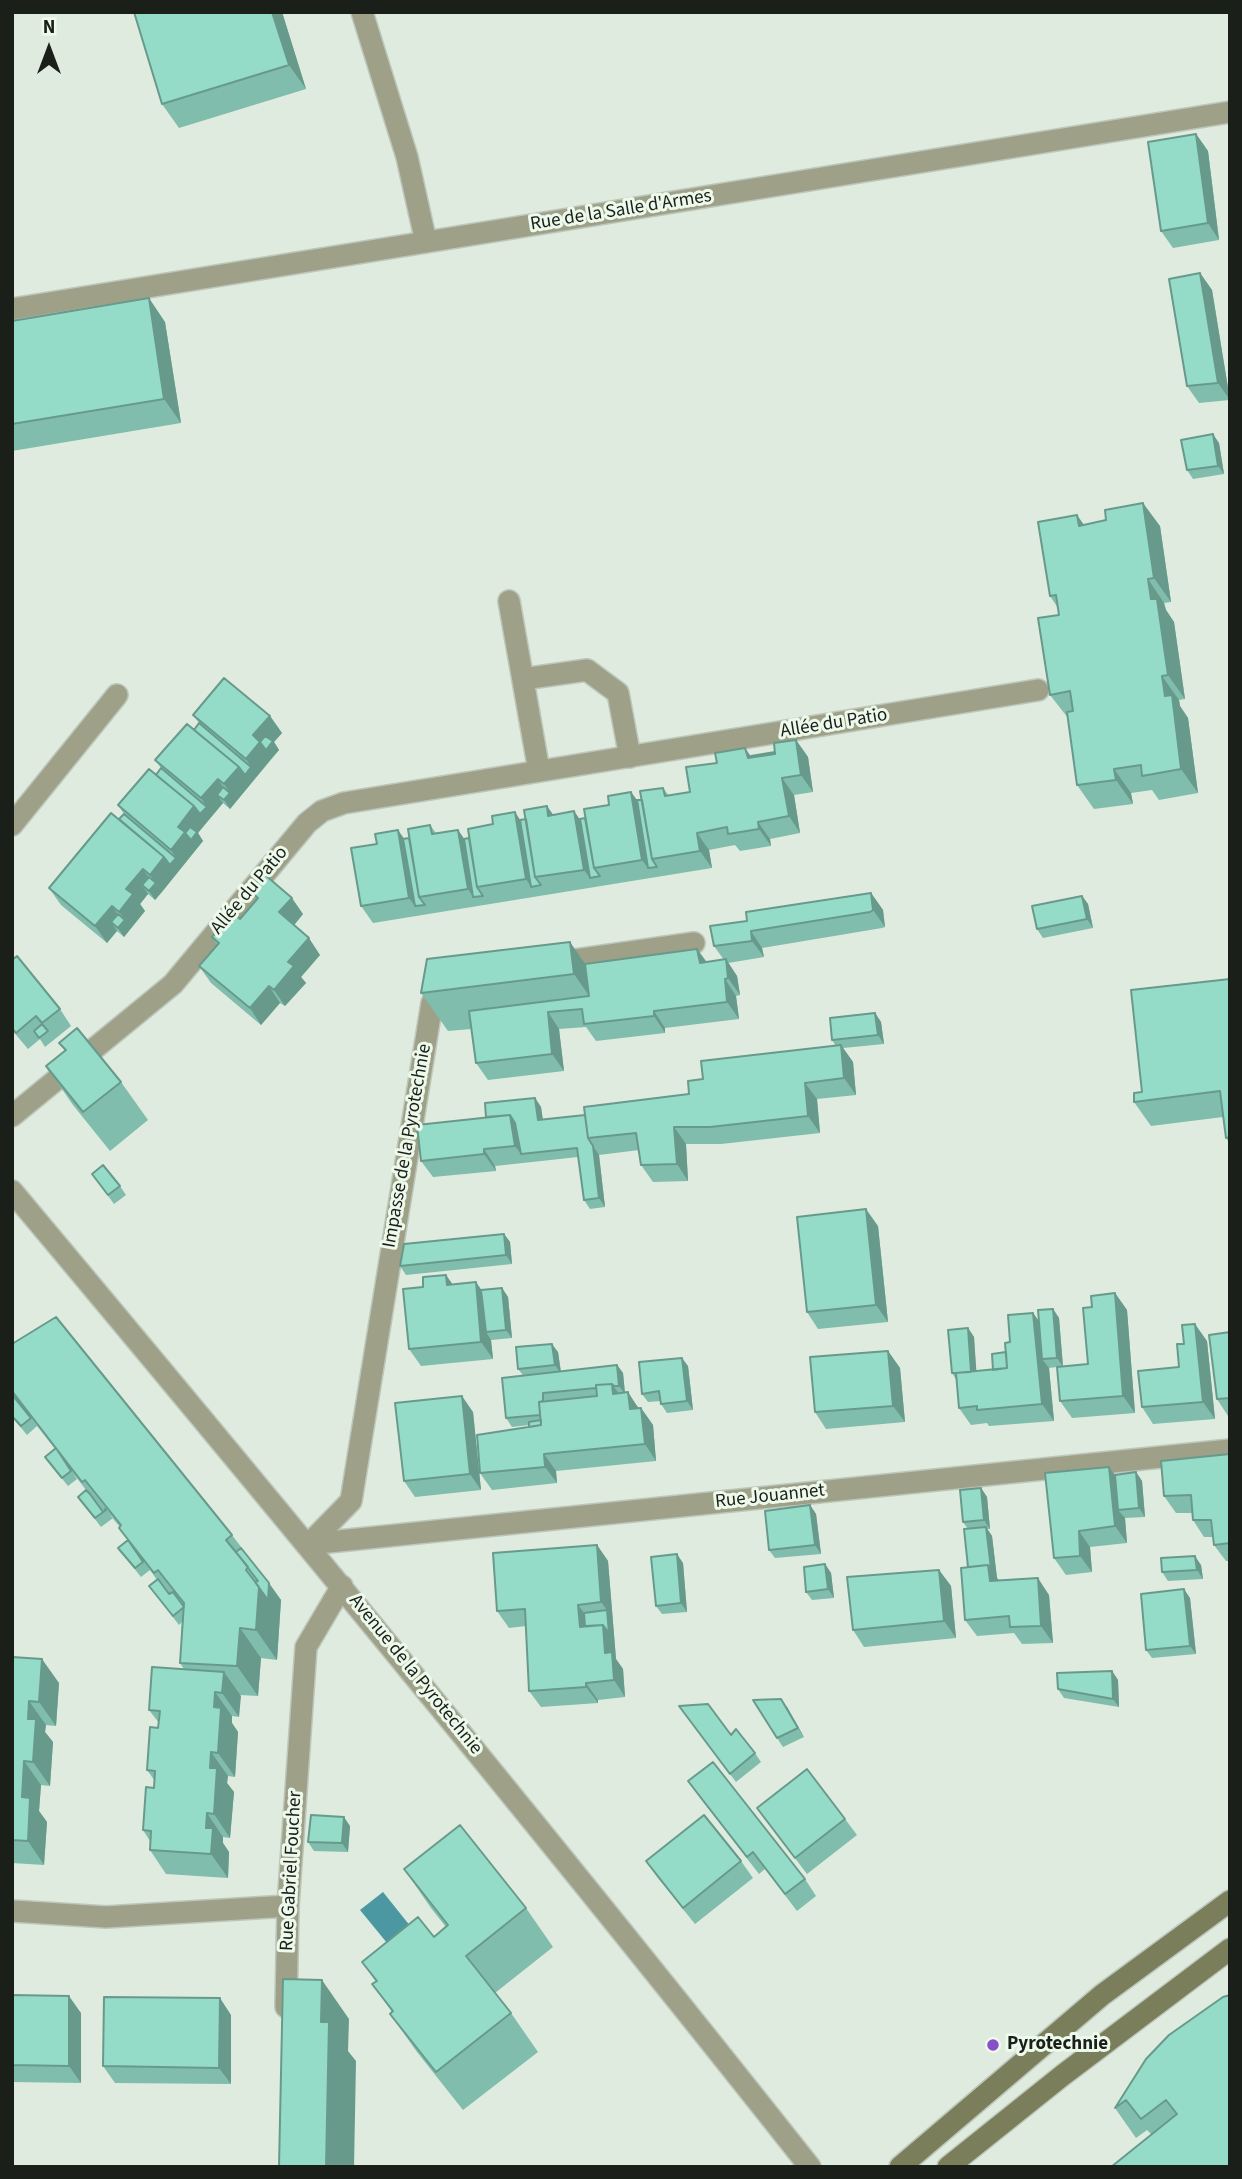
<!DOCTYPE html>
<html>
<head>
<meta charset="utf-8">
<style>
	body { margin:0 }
	#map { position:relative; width:1242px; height:2179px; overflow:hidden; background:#dfebde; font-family:"Source Sans 3",sans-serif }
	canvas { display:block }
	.frame { position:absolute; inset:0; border:14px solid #1a1f1a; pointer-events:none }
	.north { position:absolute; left:14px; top:14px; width:70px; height:70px; -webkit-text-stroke:5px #edf9eb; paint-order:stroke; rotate:0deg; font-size:19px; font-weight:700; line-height:28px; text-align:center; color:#1a1f1a }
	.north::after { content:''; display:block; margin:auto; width:24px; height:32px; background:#1a1f1a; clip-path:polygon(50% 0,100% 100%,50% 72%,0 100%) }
</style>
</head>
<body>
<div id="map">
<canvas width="1242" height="2179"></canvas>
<div class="frame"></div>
<div class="north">N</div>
</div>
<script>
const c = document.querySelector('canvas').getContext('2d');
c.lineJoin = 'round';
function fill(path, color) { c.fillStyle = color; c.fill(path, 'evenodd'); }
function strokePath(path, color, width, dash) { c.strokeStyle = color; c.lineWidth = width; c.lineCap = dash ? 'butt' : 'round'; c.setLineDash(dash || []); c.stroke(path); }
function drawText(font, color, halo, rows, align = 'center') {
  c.font = font + ' "Source Sans 3",sans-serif'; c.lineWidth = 6; c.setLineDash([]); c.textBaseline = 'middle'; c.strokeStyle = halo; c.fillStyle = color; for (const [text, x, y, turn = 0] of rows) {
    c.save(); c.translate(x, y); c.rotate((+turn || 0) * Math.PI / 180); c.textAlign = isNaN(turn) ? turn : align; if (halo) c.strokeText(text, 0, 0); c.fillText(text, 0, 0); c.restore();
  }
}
const water = new Path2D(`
	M383 1892 423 1942 401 1960 360 1910Z`);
const lane = new Path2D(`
	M12 825 117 695`);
const street = new Path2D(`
	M362 12 407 157 426 242
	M12 309 1230 112
	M509 601 539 771
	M523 679 587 670 618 693 630 757
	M554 963 694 943
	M12 1116 173 984 307 823 322 811 344 803 1038 690
	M12 1191C282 1513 549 1837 810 2167
	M309 1544 1230 1450
	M309 1544 351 1501 432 1003 444 986
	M12 1911 106 1917 288 1906
	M286 2007 288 1906 306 1647 342 1586`);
const secondary = new Path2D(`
	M900 2167 1102 1995 1230 1901
	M948 2167 1063 2075 1230 1949`);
const wall = new Path2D(`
	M282 12 306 89 179 128 162 104Z
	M1196 134 1208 151 1219 240 1173 248 1161 231Z
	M1200 273 1212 290 1230 400 1199 403 1187 386Z
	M12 321 165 322 181 423 12 451Z
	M1219 443 1224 474 1193 479 1187 470Z
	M1084 525 1160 526 1171 602 1164 603 1166 610 1174 622 1185 699 1179 700 1180 706 1188 718 1198 793 1159 800 1152 790 1131 793 1133 804 1094 809 1077 785 1068 718 1050 695 1059 615 1058 608 1050 596Z
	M193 715 270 716 282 733 274 742 279 750 230 809 223 803 206 823 198 833 203 841 155 900 148 894 140 904 145 911 124 937 117 931 107 943 61 905 49 888 119 819 124 814 118 805 156 775 161 768 155 760 194 730 199 723Z
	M796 740 808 757 813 792 794 795 800 833 770 839 771 846 740 851 735 845 709 850 712 868 373 923 361 906 403 839 409 838 430 825 436 833 458 830 464 839 520 820 553 814 580 819 585 818 631 792 637 800H642L663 788 669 796 690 792 717 763 775 752Z
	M250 891 303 914 294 925 320 955 301 977 306 983 285 1006 280 1003 261 1025 211 983 199 966 217 945 212 937 239 919 256 899Z
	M871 893 883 910 885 927 882 928 762 948 764 957 728 963 737 976 740 995 736 996 739 1019 665 1028V1033L596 1041 586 1027 559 1029 564 1071 488 1080 476 1063 471 1029 448 1031 421 993 585 964 697 949 707 962 724 960 714 946 747 921Z
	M1082 896 1088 904 1093 928 1043 938 1037 929Z
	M12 960 60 1009 71 1026 45 1047 40 1039 28 1049 12 1030Z
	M1230 979V1144L1226 1138 1223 1117 1151 1126 1134 1102Z
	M875 1013 881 1022 884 1044 843 1048 853 1062 856 1095 817 1099 820 1133 721 1144H686L688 1181 653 1182 641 1165 639 1150 599 1155 605 1207 590 1209 584 1200 578 1157 495 1166 496 1171 433 1177 421 1161 486 1117 535 1098 541 1107 543 1120 585 1115 689 1094 703 1079 836 1046 832 1040Z
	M59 1043 121 1082 148 1120 110 1151 73 1105 46 1066 65 1051Z
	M92 1174 120 1186 126 1195 114 1204Z
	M878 1226 888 1322 818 1329 807 1312Z
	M504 1234 510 1242 512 1264 406 1275 400 1266Z
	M446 1275 452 1284 481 1290 502 1288 508 1297 512 1338 491 1340 493 1359 421 1366 409 1349 423 1287Z
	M1115 1293 1127 1310 1135 1413 1072 1418 1060 1401 1057 1367 1049 1368 1054 1421 989 1426 987 1423 971 1425 959 1408 957 1381 952 1373 968 1328 974 1337 976 1371 993 1370 1006 1352 1010 1342 1033 1313 1039 1321 1053 1309 1059 1318 1063 1366 1088 1364 1092 1307Z
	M1230 1332V1416H1228L1217 1399Z
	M1207 1341 1215 1419 1153 1424 1142 1407 1179 1367 1184 1344Z
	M12 1344 232 1535 281 1600 277 1660 261 1658 258 1696 240 1695 239 1717 232 1716V1723L238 1732 235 1777 228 1776 227 1783 234 1792 230 1838 223 1837V1843L229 1852 228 1878 166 1874 150 1850V1841L143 1830 154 1788 155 1781 147 1770 159 1723 149 1710 184 1669 180 1663 182 1622 179 1625 149 1586 157 1580 150 1570 141 1577 118 1548 128 1540 119 1528 120 1527 109 1514 113 1518 101 1527 78 1497 86 1490 73 1473 77 1479 68 1486 51 1465 45 1457 55 1449 37 1426 27 1435 12 1417V1398L14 1397 12 1394Z
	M888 1351 900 1368 905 1422 826 1429 815 1412Z
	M558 1352 561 1371 617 1365 623 1373 625 1393 639 1408H641L653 1425 656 1461 556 1471 557 1483 492 1490 480 1473 529 1427V1425L512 1427 506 1418 523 1375 518 1369Z
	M688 1366 693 1410 667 1413 661 1404V1401L648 1402 642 1394Z
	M473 1412 481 1490 415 1497 404 1481Z
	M1230 1454V1561H1226L1214 1545 1213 1537H1204L1193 1520 1192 1513H1176L1164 1496Z
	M1136 1472 1142 1481 1145 1517 1125 1518 1127 1543 1090 1547 1092 1572 1066 1575 1054 1558 1115 1475Z
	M981 1488 987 1497 990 1529H987L992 1536 997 1578 999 1580 1049 1595 1053 1643 1022 1644 1014 1633 977 1636 965 1620 968 1529 963 1522Z
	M810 1505 816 1514 821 1554 775 1558 769 1550Z
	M597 1545 608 1561 616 1659 623 1669 625 1697 598 1700V1703L541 1707 529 1691 526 1626 509 1628 497 1611Z
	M683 1563 687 1612 662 1614 656 1606Z
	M825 1564 831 1573 834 1598 812 1600 806 1592Z
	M1201 1565 1203 1579 1168 1581 1162 1572Z
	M939 1570 951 1586 956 1638 864 1647 853 1630Z
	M1190 1598 1196 1654 1152 1658 1146 1650Z
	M12 1657 59 1683 56 1726 46 1725 45 1732 53 1742 50 1786 41 1785 39 1811 47 1822 44 1865 12 1863Z
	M1112 1671 1118 1680 1119 1707 1064 1698 1058 1689Z
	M787 1707 804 1737 783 1747 777 1738Z
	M685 1714 731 1735 755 1753 761 1762 736 1782Z
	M688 1781 805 1879 816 1896 797 1911 765 1869 759 1874 700 1798Z
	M757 1808 845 1819 857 1835 807 1874Z
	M350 1826 348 1852 314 1851 308 1842Z
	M646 1861H741L753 1878 695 1924 657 1877Z
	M404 1869 526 1908 553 1947 495 1993 511 2013 538 2052 463 2110 417 2052 390 2014 392 2012 372 1984 376 1982 362 1962 434 1937 446 1927 431 1908Z
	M12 1995 81 2013V2083L12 2082Z
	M231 2015V2084L115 2083 103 2066Z
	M1146 2059 1230 2167 1151 2134 1147 2130 1136 2138 1115 2108Z`);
const shadedWall = new Path2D(`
	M272 12H282L306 89 289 65Z
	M1196 134 1208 151 1219 240 1208 223Z
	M1200 273 1212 290 1230 400 1218 383Z
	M149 298 165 322 181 423 164 399Z
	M1213 434 1219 443 1224 474 1218 466Z
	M1143 503 1160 526 1171 602 1154 578Z
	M1077 515 1094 539 1079 526Z
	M1148 579 1164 603 1166 610 1174 622 1185 699 1168 675 1151 599Z
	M1162 676 1179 700 1180 706 1188 718 1198 793 1181 769Z
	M270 716 282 733 274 742 279 750 272 758 266 750 272 758 230 809 224 800 217 795 223 803 198 833 203 841 162 892 150 875 164 857 176 858 171 850 178 827 194 806 207 807 201 798 218 779 228 795 230 793 224 784 239 767H251L246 759 253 735Z
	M796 740 808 757 813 792 801 775Z
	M745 748 757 765 748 758Z
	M1114 769 1131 793 1133 804 1116 780Z
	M782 778 794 795 800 833 789 816Z
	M631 792 643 809 648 868 642 860Z
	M547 806 559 823 548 816Z
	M574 811 586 828 590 878 584 870Z
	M515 812 526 829 531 887 526 879Z
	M758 822 770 839 771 846 759 829Z
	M398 830 410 847 415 906 409 898Z
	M458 830 470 847 473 897 468 889Z
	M697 833 709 850 712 868 700 851Z
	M143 869 154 885 156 883 162 892 155 900 149 891 142 885 148 894 140 904 145 911 124 937 118 928 111 922 117 931 107 943 95 926 112 906 123 922 125 920 119 912 126 889Z
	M871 893 883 910 885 927 873 910Z
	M1082 896 1088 904 1093 928 1087 919Z
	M292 898 303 914 291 929 279 912Z
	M751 931 762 948 764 957 752 941Z
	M309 938 320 955 301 977 306 983 285 1006 274 990 288 962Z
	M570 942 597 981 601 1013 574 974Z
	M697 949 709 966 700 963Z
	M726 959 737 976 740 995 728 978Z
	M725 979 736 996 739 1019 727 1002Z
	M269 986 280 1003 261 1025 250 1008Z
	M654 1011 665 1028V1033L654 1016Z
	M548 1012 559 1029 564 1071 552 1054Z
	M875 1013 881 1022 884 1044 878 1035Z
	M841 1045 853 1062 856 1095 844 1078Z
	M805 1083 817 1099 820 1133 808 1116Z
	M535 1098 541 1107 544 1129 538 1120Z
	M510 1115 521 1131V1154L515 1146Z
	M674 1127 686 1144 688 1181 677 1164Z
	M593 1146 599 1155 605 1207 599 1198Z
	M484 1149 495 1166 496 1171 484 1154Z
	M866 1209 878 1226 888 1322 876 1305Z
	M504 1234 510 1242 512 1264 506 1255Z
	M446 1275 458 1292 447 1285Z
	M476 1282 487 1298 486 1332 491 1340 493 1359 481 1342Z
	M502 1288 508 1297 512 1338 506 1330Z
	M1115 1293 1127 1310 1135 1413 1123 1396Z
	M1053 1309 1059 1318 1063 1367 1057 1358Z
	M1033 1313 1045 1330 1042 1359 1049 1368 1054 1421 1042 1404Z
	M1195 1324 1207 1341 1215 1419 1203 1402Z
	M968 1328 974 1337 977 1380 971 1372Z
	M552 1344 558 1352 561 1374 555 1365Z
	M888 1351 900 1368 905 1422 893 1406Z
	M682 1358 688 1366 693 1410 687 1401Z
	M617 1365 623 1373 625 1394 619 1386Z
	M612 1384 624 1401 613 1394Z
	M628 1392 639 1409H630Z
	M462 1396 473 1412 481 1490 470 1474Z
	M641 1408 653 1425 656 1461 645 1444Z
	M544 1454 556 1471 557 1483 545 1467Z
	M1109 1467 1121 1483 1118 1510 1125 1518 1127 1543 1115 1526Z
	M1136 1472 1142 1481 1145 1517 1139 1508Z
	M981 1488 987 1497 990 1529 984 1520Z
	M810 1505 816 1514 821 1554 815 1545Z
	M986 1527 992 1536 997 1578 1000 1582 990 1581Z
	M1079 1531 1090 1547 1092 1572 1080 1556Z
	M597 1545 608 1561 616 1659 623 1669 625 1697 614 1680 605 1653 603 1625 607 1610 601 1602Z
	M677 1554 683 1563 687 1612 681 1603Z
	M1195 1556 1201 1565 1203 1579 1197 1570Z
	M825 1564 831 1573 834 1598 828 1589Z
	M939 1570 951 1586 956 1638 944 1621Z
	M1038 1578 1049 1595 1053 1643 1041 1626Z
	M269 1583 281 1600 277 1660 256 1630 259 1587Z
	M1184 1589 1190 1598 1196 1654 1190 1646Z
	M578 1605 590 1621 591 1634 580 1627Z
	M240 1628 261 1658 258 1696 237 1666Z
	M42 1659 59 1683 56 1726 39 1702Z
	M1112 1671 1118 1680 1119 1707 1113 1699Z
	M224 1672 241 1696 239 1717 222 1693Z
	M586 1683 598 1700V1703L586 1687Z
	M215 1692 232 1716V1723L238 1732 235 1777 218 1753 214 1707Z
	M781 1699 787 1707 804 1737 798 1728Z
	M29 1701 46 1725 45 1732 53 1742 50 1786 33 1762 28 1719Z
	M211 1752 228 1776 227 1783 234 1792 230 1838 214 1814 210 1768Z
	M24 1761 41 1785 39 1811 47 1822 44 1865 28 1841 22 1797Z
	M207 1813 223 1837V1843L229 1852 228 1878 211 1854 206 1828Z
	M344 1817 350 1826 348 1852 342 1843Z
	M322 1980 349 2019 348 2051 356 2061 354 2167H326L321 2022Z
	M69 1996 81 2013V2083L69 2066Z
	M220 1998 231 2015V2084L219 2068Z`);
const building = new Path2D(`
	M134 12H272L289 65 162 104Z
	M1196 134 1208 223 1161 231 1148 142Z
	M1200 273 1218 383 1187 386 1169 279Z
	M149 298 164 399 12 424V321Z
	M1213 434 1218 466 1187 470 1181 440Z
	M1143 503 1154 578 1148 579 1151 599H1157L1168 675 1162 676 1165 696 1172 695 1181 769 1142 776 1141 765 1114 769 1116 780 1077 785 1067 712 1073 711 1070 691 1050 695 1038 618 1059 615 1056 595 1050 596 1038 522 1077 515 1079 526 1106 520 1105 510Z
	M224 678 270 716 253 735 260 742 246 759 193 715Z
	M199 723 251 767 245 775 239 767 194 730Z
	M187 724 239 767 224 784 218 779 201 798 155 760Z
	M265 736 273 741 266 750 260 742Z
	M796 740 801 775 782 778 789 816 758 822 759 829 728 834 727 827 697 833 700 851 652 859 640 791 663 788 665 796 690 792 686 767 717 763 715 753 745 748 748 758 775 754 774 743Z
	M775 752V754L751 757V756Z
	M161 768 207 807 200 814 194 806 156 775Z
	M149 769 194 806 178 827 185 832 171 850 118 805Z
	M223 787 230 793 224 800 217 795Z
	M631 792 642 860 594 868 584 809 609 805 608 796Z
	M637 800H642L652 859 657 867 648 868Z
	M547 806 548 816 574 811 584 870 535 877 524 810Z
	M515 812 526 879 477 887 468 829 493 824 492 816Z
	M111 813 164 857 150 875 143 869 126 889 133 894 119 912 112 906 95 926 49 888Z
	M124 814 176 858 170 865 164 857 119 819Z
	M585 818 594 868 600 876 590 878 580 819Z
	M526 819 535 877 541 885 531 887 520 820Z
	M430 825 432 834 458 830 468 889 419 897 408 829Z
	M190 827 197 832 191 840 185 833Z
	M398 830 409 898 361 906 351 848 377 844 375 834Z
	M409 838 419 897 425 905 415 906 403 839Z
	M469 838 477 887 483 896 473 897 464 839Z
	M264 874 292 898 279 912 309 938 288 962 294 966 274 990 269 986 250 1008 199 966 219 943 212 937 232 913 240 919 258 898 250 891Z
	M149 877 156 883 149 891 142 885Z
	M871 893 873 910 870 912 751 931 752 941 714 946 710 926 747 921 746 912Z
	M1082 896 1087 919 1037 929 1032 906Z
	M118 914 125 920 118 928 111 922Z
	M570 942 574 974 421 993 427 959Z
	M697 949 700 963 726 959 728 978 725 979 727 1002 654 1011V1016L584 1024 582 1009 548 1012 552 1054 476 1063 469 1011 589 996 585 964Z
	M17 956 60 1009 42 1023 36 1016 16 1033 12 1028V960Z
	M1230 979V1137L1226 1138 1220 1091 1134 1102V1093L1142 1092 1131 990Z
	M875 1013 878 1035 832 1040 830 1018Z
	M42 1024 48 1031 39 1038 34 1031Z
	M77 1028 121 1082 83 1112 46 1066 66 1050 59 1043Z
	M841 1045 844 1078 805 1083 808 1116 710 1127H674L677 1164 641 1165 636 1133 588 1138 584 1107 689 1094 688 1081 703 1079 701 1061Z
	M535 1098 538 1120 585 1115 588 1138 593 1146 599 1198 584 1200 577 1148 521 1154 515 1123 510 1115 486 1117 485 1103Z
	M510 1115 515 1146 484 1149V1154L421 1161 417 1125Z
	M103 1165 120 1186 108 1195 92 1174Z
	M866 1209 876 1305 807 1312 797 1217Z
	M504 1234 506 1255 400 1266 404 1244Z
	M446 1275 447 1285 476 1282 481 1342 409 1349 403 1289 423 1287V1277Z
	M502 1288 506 1330 486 1332 481 1290Z
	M1115 1293 1123 1396 1060 1401 1057 1367 1088 1364 1083 1308 1092 1307 1091 1296Z
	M1053 1309 1057 1358 1042 1359 1038 1310Z
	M1033 1313 1042 1404 977 1410V1406L959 1408 956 1373 1007 1368 1005 1343 1010 1342 1008 1315Z
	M56 1317 232 1535 226 1540 248 1567 246 1570 259 1587 256 1630 240 1628 237 1666 180 1663 184 1603 158 1570 154 1573 119 1528 121 1525 85 1480 82 1482 12 1391V1344Z
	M1195 1324 1203 1402 1142 1407 1138 1371 1179 1367 1177 1344H1184L1182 1325Z
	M968 1328 971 1372 952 1373 948 1330Z
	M1230 1332V1398L1217 1399 1209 1335Z
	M552 1344 555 1365 518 1369 516 1347Z
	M888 1351 893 1406 815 1412 810 1357Z
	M1006 1352 1007 1368 993 1370 992 1354Z
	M682 1358 687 1401 661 1404 659 1391 642 1394 639 1362Z
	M617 1365 619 1386H614L612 1384 596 1385V1388L543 1393V1401L539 1402 540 1415 506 1418 502 1378Z
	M612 1384 613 1394 628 1392 630 1409 641 1408 645 1444 544 1454 545 1467 480 1473 477 1435 541 1425 539 1402 597 1396 596 1385Z
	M462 1396 470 1474 404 1481 395 1403Z
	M14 1397 31 1418 21 1426 12 1416V1398Z
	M541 1420V1425L529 1427V1422Z
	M56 1448 71 1471 62 1478 45 1457Z
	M1230 1454V1543L1214 1545 1211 1520H1193L1191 1495 1164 1496 1161 1461Z
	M1109 1467 1115 1526 1079 1531 1080 1556 1054 1558 1045 1473Z
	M1136 1472 1139 1508 1118 1510 1115 1475Z
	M981 1488 984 1520 963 1522 960 1490Z
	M86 1490 90 1494 103 1512 106 1510 105 1509 106 1510 95 1518 78 1497Z
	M810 1505 815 1545 769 1550 765 1511Z
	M986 1527 991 1569 988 1565 968 1567 964 1529Z
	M128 1540 143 1562 135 1568 118 1548Z
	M597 1545 601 1602 578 1605 580 1627 603 1625 605 1653 612 1652 614 1680 586 1683V1687L529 1691 525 1609 497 1611 493 1553Z
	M241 1548 269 1583 268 1600 255 1582 258 1581 236 1552Z
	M677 1554 681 1603 656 1606 651 1557Z
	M1195 1556 1197 1570 1162 1572 1161 1558Z
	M825 1564 828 1589 806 1592 804 1567Z
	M988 1565 990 1581 1038 1578 1041 1626 1010 1627 1009 1616 965 1620 961 1568Z
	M939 1570 944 1621 853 1630 847 1577Z
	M158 1579 169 1594 173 1592 184 1607 173 1616 149 1586Z
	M1184 1589 1190 1646 1146 1650 1141 1594Z
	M607 1610 609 1633 603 1625 585 1626 584 1613Z
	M12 1657 42 1659 39 1702 29 1701 28 1719H36L33 1762 24 1761 22 1797 30 1798 28 1841 12 1840Z
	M152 1667 224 1672 222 1693 215 1692 214 1707 221 1708 218 1753 211 1752 210 1768H217L214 1814 207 1813 206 1828H213L211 1854 150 1850 151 1831 143 1830 146 1787 154 1788 155 1771 147 1770 150 1727 158 1728 160 1711 149 1710Z
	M1112 1671 1113 1699 1058 1689 1057 1673Z
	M781 1699 798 1728 777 1738 753 1700Z
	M708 1704 731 1735 736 1729 755 1753 730 1774 679 1706Z
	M713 1762 805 1879 785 1894 753 1852 747 1857 688 1781Z
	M807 1769 845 1819 795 1858 757 1808Z
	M311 1815 344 1817 342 1843 308 1842Z
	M704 1815 741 1861 683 1908 646 1861Z
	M460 1825 526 1908 466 1956 511 2013 436 2072 390 2014 393 2011 372 1984 377 1981 362 1962 418 1917 434 1937 448 1925 404 1869Z
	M283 1979 322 1980 321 2022H329L326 2167H279Z
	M12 1995 69 1996V2066L12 2065Z
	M1230 1995V2166L1111 2167 1177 2114 1166 2100 1141 2119 1126 2100 1115 2108 1146 2059 1169 2035 1223 1997Z
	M104 1997 220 1998 219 2068 103 2066Z`);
const markers = [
	[993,2045,7,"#8650c8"]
];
const streetNames = [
	["Rue de la Salle d'Armes",621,211,-9],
	["Allée du Patio",834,724,-9],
	["Allée du Patio",250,891,-50],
	["Impasse de la Pyrotechnie",408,1146,-80],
	["Rue Jouannet",770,1497,-6],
	["Avenue de la Pyrotechnie",415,1675,51],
	["Rue Gabriel Foucher",292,1871,-87]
];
const poiNames = [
	["Pyrotechnie",1007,2045]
];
fill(water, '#4b98a2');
strokePath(lane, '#bcc6bb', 24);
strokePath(street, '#bcc6bb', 24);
strokePath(secondary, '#bcc6bb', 24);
strokePath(lane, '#9ea088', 21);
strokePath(street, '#9ea088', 21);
strokePath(secondary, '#7b7e5a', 21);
fill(wall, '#80bdac');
fill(shadedWall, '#689a8c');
fill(building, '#95dcc8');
strokePath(building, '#689a8c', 2);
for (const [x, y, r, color] of markers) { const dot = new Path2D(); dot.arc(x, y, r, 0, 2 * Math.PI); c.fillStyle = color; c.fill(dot); strokePath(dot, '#edf9eb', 2.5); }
drawText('19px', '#1a1f1a', '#edf9eb', streetNames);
drawText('bold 19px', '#1a1f1a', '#edf9eb', poiNames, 'left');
</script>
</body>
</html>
